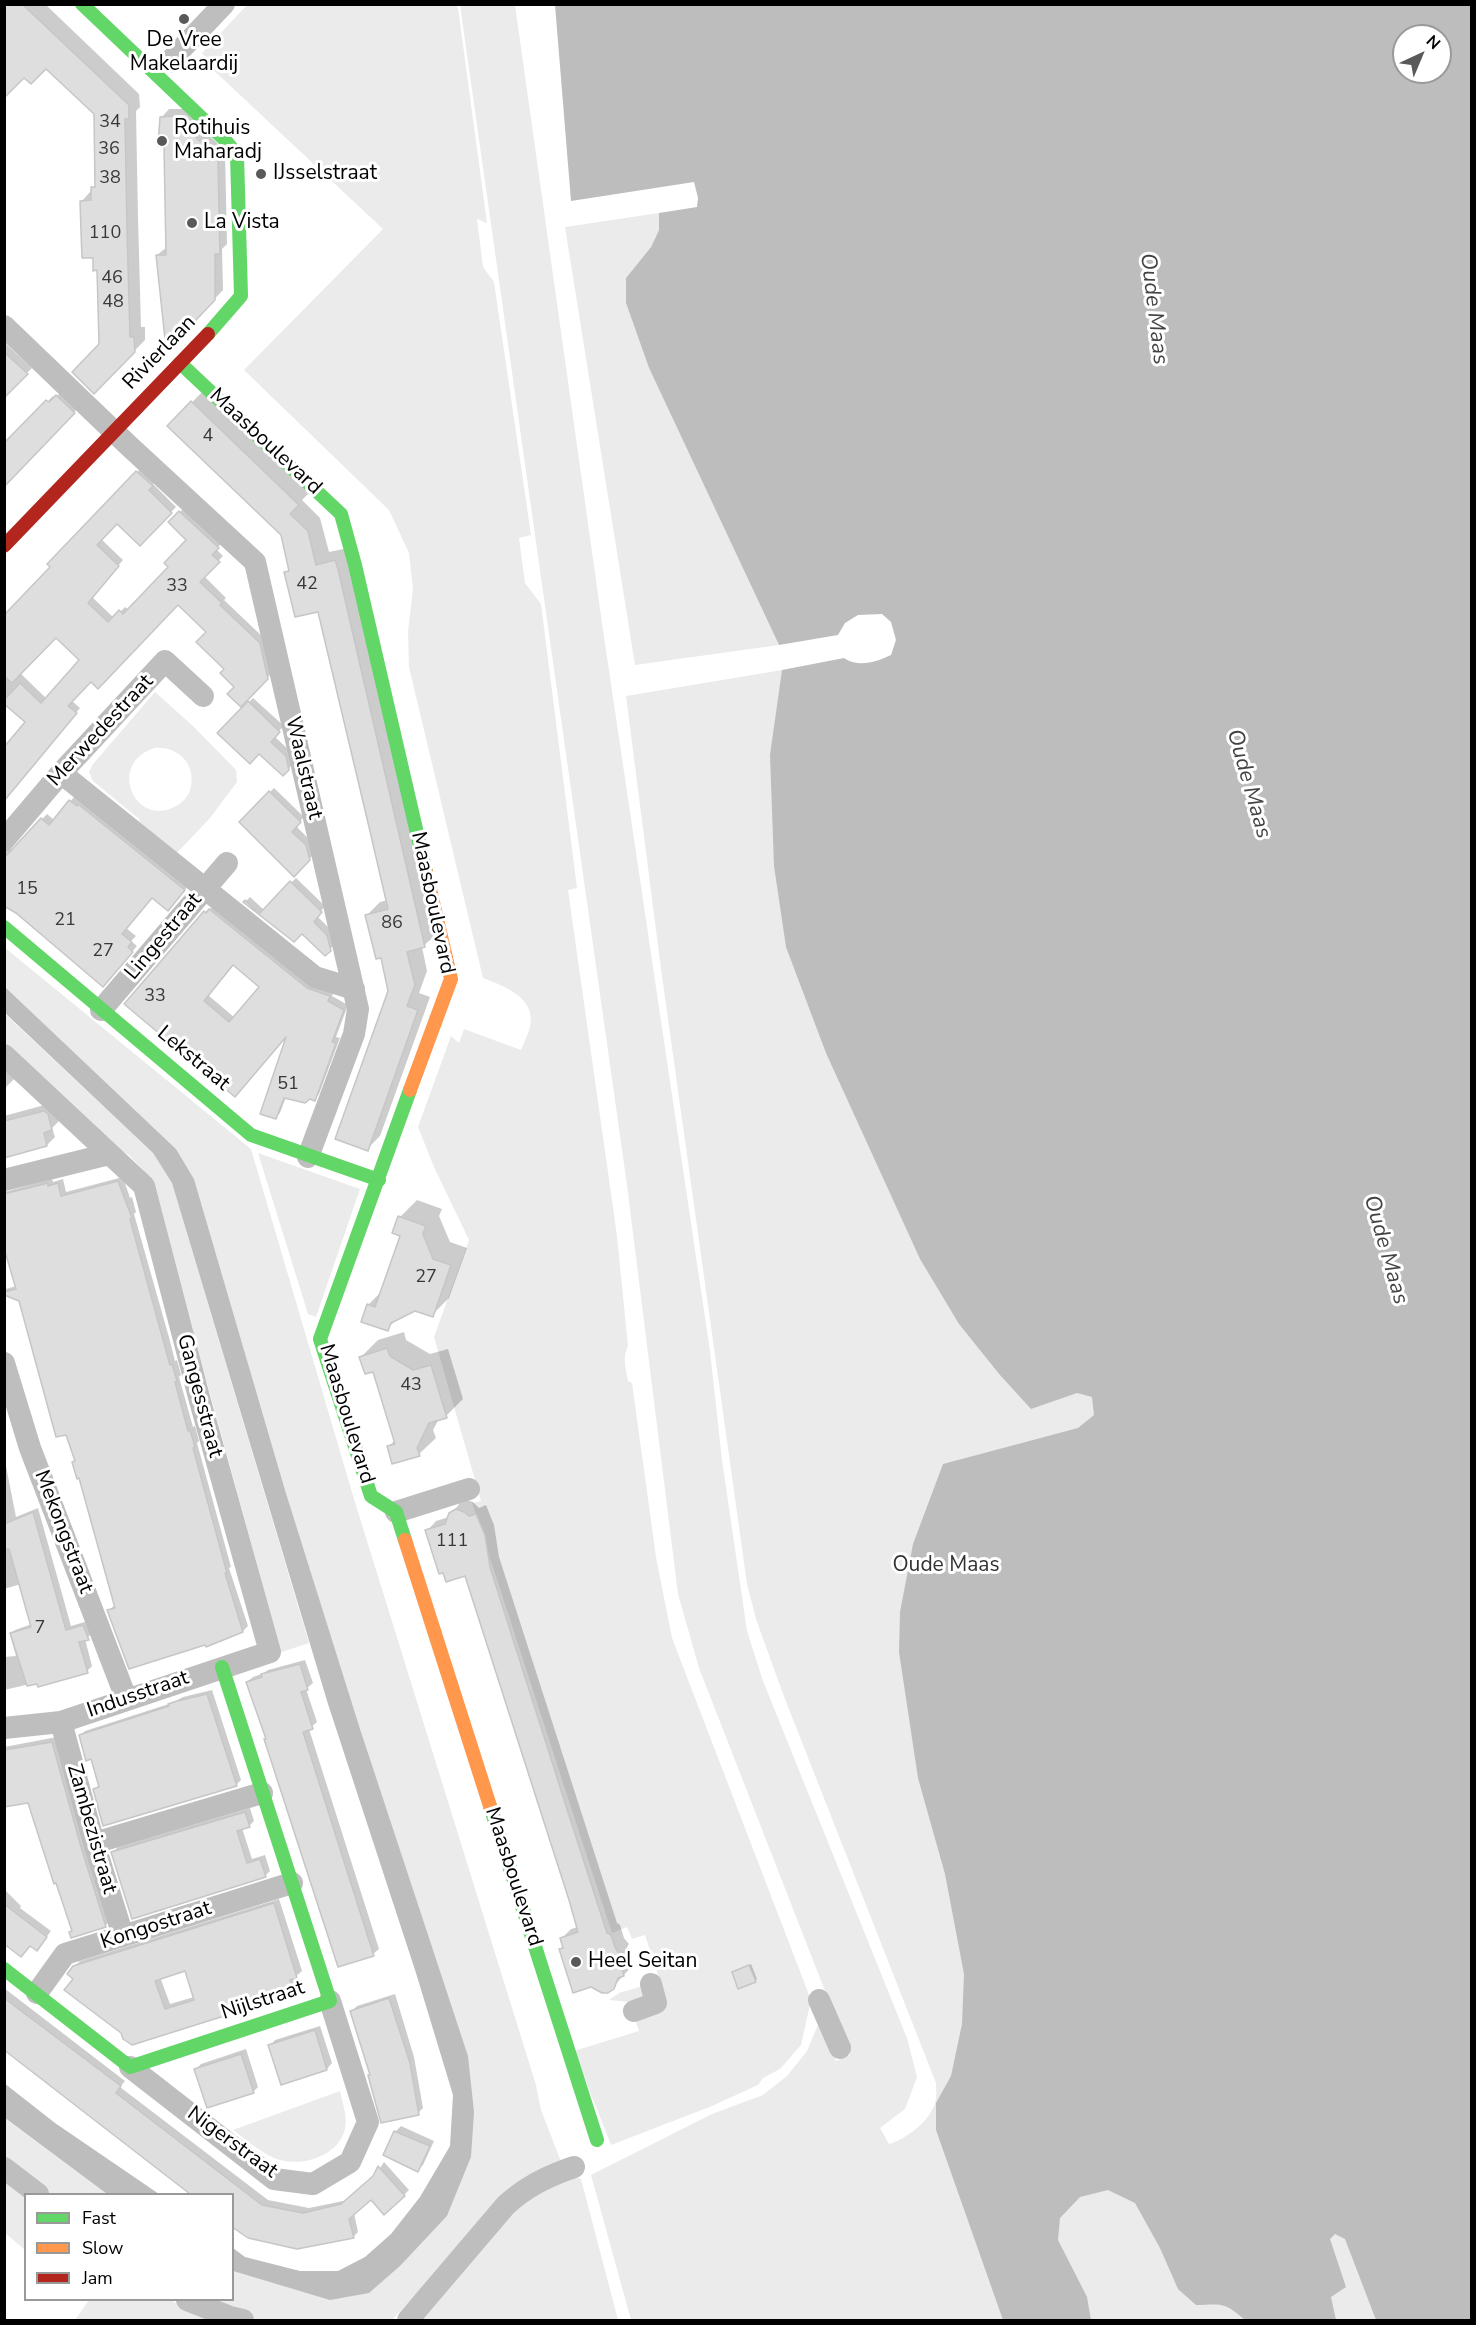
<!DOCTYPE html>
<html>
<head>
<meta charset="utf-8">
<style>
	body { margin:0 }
	#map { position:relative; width:1476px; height:2325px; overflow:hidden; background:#fff; font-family:"Nunito Sans",sans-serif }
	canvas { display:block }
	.frame { position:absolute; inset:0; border:6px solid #000; pointer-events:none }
	.legend { position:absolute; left:24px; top:2193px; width:210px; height:108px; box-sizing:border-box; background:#fff; border:2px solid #999; margin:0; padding:8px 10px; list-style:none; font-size:18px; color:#000 }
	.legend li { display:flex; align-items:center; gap:12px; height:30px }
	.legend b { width:30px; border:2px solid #999 }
	.north { position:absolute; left:1392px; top:24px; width:60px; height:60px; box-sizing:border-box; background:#fff; border:2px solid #999; border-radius:50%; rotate:44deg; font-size:16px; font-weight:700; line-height:24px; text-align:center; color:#000 }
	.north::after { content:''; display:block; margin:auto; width:21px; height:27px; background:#595959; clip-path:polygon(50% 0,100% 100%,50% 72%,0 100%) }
</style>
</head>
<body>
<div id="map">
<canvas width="1476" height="2325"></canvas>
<div class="frame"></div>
<ul class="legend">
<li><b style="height:8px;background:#63d668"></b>Fast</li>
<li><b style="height:8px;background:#ff974d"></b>Slow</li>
<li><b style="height:8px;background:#b3261e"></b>Jam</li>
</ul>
<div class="north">N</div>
</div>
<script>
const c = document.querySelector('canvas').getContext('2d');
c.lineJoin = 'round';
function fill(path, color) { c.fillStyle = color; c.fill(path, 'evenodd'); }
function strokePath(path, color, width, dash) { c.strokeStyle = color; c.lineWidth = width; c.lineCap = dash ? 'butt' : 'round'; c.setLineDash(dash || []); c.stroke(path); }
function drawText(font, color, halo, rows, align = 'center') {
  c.font = font + ' "Nunito Sans",sans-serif'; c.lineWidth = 6; c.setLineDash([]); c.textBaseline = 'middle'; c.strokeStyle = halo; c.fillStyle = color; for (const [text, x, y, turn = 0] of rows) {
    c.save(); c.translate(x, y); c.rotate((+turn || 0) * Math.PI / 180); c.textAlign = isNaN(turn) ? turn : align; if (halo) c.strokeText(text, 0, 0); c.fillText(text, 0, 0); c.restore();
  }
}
const green = new Path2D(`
	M455 4 458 8 487 223 477 219 483 267 494 282 531 535 519 538 525 583 541 604 577 888 568 890 617 1236 628 1346C622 1357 626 1369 628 1381L632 1383 656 1557 672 1638 811 2000 801 2045 780 2069 763 2078 758 2085 712 2106 611 2145 574 2051 639 2031 629 2002 609 2000 619 1993 660 1981 645 1935 632 1939 627 1927 612 1933 472 1503 481 1501 434 1337 469 1240 434 1167 418 1127 451 1036 459 1043 464 1029 521 1050C524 1042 528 1035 530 1027 537 998 504 986 483 978L409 667 408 632 413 589 409 553 389 510 244 370 383 229 208 65 210 62 202 53 247 5Z
	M460 5H515L603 630 710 1351 722 1460 747 1631 763 1681 907 2038 917 2077 905 2109 880 2128 889 2144C906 2139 929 2122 935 2103 937 2098 936 2089 936 2083L783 1694 756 1619 747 1584 661 969 626 696 782 670V672L851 662 860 670 879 666 1376 2320H631L591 2175 712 2114 763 2095 787 2076 807 2051 820 2020 836 2061 850 2055 699 1668 678 1594 627 1185Z
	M659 213V230L651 247 626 278V303L649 368 779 645 635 665 565 227Z
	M155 692 194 727 236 770 237 782 210 818 173 857 140 822 139 819 93 781 89 772 93 764ZM155 748C167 747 177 751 185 760 192 768 193 780 190 791 187 798 181 804 174 807 134 827 107 762 155 748Z
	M4 947 251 1149 354 1499 536 2085 541 2110 562 2164 441 2267 392 2320H260L236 2314 199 2300H232L233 2271 274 2283 401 2265 447 2216 471 2157 361 1732 285 1490 194 1179 176 1149 5 987Z
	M4 1013 153 1153 172 1183 309 1643 279 1653V1644L153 1187 143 1170 129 1155 105 1142 5 1049Z
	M258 1153 360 1189 316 1317 308 1314Z
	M340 2091C343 2105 350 2123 342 2137 332 2157 302 2166 280 2160 265 2156 245 2139 233 2130Z
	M4 2118 107 2194H46L5 2162Z
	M574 2176 581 2179 618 2320H419C454 2279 488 2230 532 2197 544 2188 560 2182 574 2176Z
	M4 2178 26 2194 25 2250 5 2233Z
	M89 2300H171L189 2311 214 2320H75Z`);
const water = new Path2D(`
	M555 5H1471V2320H1376L1345 2239 1335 2234 1330 2239 1346 2287 1331 2297 1336 2320H1245C1225 2302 1222 2304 1196 2305L1178 2289 1160 2248 1135 2203 1108 2190 1080 2197 1060 2218 1058 2240 1087 2297 1091 2320H1003L936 2130V2103L951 2076 962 2024 964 1974 945 1874 918 1778 899 1652 900 1612 913 1544 943 1464 1078 1428 1094 1415 1092 1397 1077 1393 1031 1409 1000 1375 959 1324 920 1259 826 1053 786 947 774 866 770 755 782 670 844 658C858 668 877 662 891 655L896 640 891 622 882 614 858 615 845 623 838 635 779 645 649 368 626 303V278L651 247 659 230V213L697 207 698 198 694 182 571 201ZM1404 36H1440V72H1404Z
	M5 987 176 1149 194 1179 285 1490 361 1732 468 2056 474 2112 471 2157 447 2216 401 2265 369 2293 330 2300 233 2271V2248L245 2257 300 2271H338L365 2257 391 2234 420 2197 450 2146 453 2095 416 1973 328 1704 172 1183 153 1153 5 1013Z
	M4 2083 55 2123 159 2194H107L5 2118Z`);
const shadow = new Path2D(`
	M4 4H45L139 94 140 107 136 111 138 217 141 327H145V340L94 392 100 345 99 268 82 201 97 184 95 114Z
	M169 109H183L225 151 227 244 222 249 223 290 178 337 157 255 167 247 165 144 161 118Z
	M4 342 32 368 5 395 4 394Z
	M205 389 311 491 302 500 320 518 329 552 348 548 438 933 422 947 427 971 419 993 430 997 380 1136 367 1149 390 991 382 957 367 915 380 902 388 900 319 610 286 573 290 568 282 534 169 426Z
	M62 391 79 407 4 485V446L53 396 55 398Z
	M142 467 157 481 153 484 176 507 140 544 117 522 101 539 123 560 92 597 114 618 125 607 129 610 171 567 189 540 170 522 185 507 223 542 216 549 223 556 204 576 226 598 224 600 264 638 272 673 241 705 236 687 208 632 178 603 91 680 72 701 80 708 21 779 27 722 4 702V617L52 567 49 564ZM56 636 81 660 47 699 20 673Z
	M253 698 284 726 274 736 290 751 293 764 283 774 259 752 219 733Z
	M274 788 304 817 296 826 311 841 314 854 294 875 241 822Z
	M75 796 189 885 173 904 152 896 126 928 136 936 131 941 137 946 103 985 4 904V848L14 849 47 814 54 820Z
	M296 878 325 906 317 916 331 930 335 944 325 954 302 932 293 940 245 902 250 897 264 910Z
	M215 905 334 991 332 996 348 1005 336 1037 340 1038 319 1094 314 1099 286 1097 280 1113 275 1118 289 1032 239 1091 126 1004 205 912ZM233 964 261 986 235 1018 208 995Z
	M4 1066 16 1077 4 1089Z
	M52 1103 59 1121 52 1128 55 1137 47 1145 4 1156V1116Z
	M123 1177 130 1198 132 1197 136 1212 134 1214 170 1341 175 1361 177 1360 181 1375 179 1377 193 1427 195 1426 199 1441 197 1443 231 1567 229 1568 248 1626 243 1631 108 1611 115 1605 76 1461 20 1300 4 1294 6 1289 16 1286 7 1252 4 1253V1192L52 1179 53 1182 63 1179 66 1192Z
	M417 1200 442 1209 439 1216 450 1242 467 1248 449 1298 432 1315 415 1309 400 1316 387 1329 368 1305 382 1291 402 1235 394 1232 400 1217Z
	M404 1332 406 1340 430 1354 448 1349 463 1399 446 1416 439 1419 433 1430 436 1438 419 1454 388 1447 395 1440 374 1370 361 1357 378 1340Z
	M4 1466H6L16 1517 38 1508 71 1626 88 1621 93 1633 85 1639 92 1666 87 1671 4 1690V1657L16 1656 10 1635 15 1630 32 1624 21 1584 4 1589Z
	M467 1500 473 1502 479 1508 486 1505 494 1525 499 1557 577 1799 617 1923 620 1925 624 1938 629 1944 627 1947 633 1965 613 1987 561 1949 564 1946 562 1938 571 1929 578 1927 466 1574 427 1531 436 1521 449 1517 460 1503Z
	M305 1660 313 1683 306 1689 317 1722 309 1729 379 1949 373 1954 268 1738 247 1682 253 1677 264 1673 268 1670Z
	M212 1690 241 1780 236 1785 95 1789 99 1785 92 1757 80 1736 85 1731 172 1703 183 1697Z
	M57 1737 110 1921 105 1926 71 1932 73 1929 29 1801 4 1805V1747Z
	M250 1808 254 1821 249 1826 242 1828 252 1859 265 1855 270 1871 265 1876 113 1852 118 1847Z
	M6 1891 21 1906 20 1908 51 1931 41 1944 4 1943Z
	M279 1899 302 1971 295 1977 298 1987 293 1992 122 2032 75 1978 74 1967 80 1961ZM186 1969 194 1997 170 2004 160 1977Z
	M751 1964 757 1979 755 1981 733 1973Z
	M4 1988 125 2081 120 2087 268 2200 309 2208 348 2200 375 2176 384 2162 409 2190 404 2195 371 2198 354 2213 358 2232 353 2237 297 2247 232 2194H193L4 2049Z
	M395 1994 414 2057 423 2108 418 2113 371 2074 352 2011 357 2006Z
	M320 2026 332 2063 327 2069 282 2083 270 2046 275 2040Z
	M246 2049 258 2087 253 2092 196 2069 201 2064Z
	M401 2126 434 2141 423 2165 418 2170 385 2155 396 2131Z`);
const building = new Path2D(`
	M4 4H22L129 105V119H125L127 229 130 337H134L135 352 94 394 72 372 99 344 97 270 93 271V258H82L81 232 80 201 91 200V187H95L94 114 46 69 31 84 24 78 4 98Z
	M174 116 218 159 220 254H215V300L179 338 165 339 156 255H166L164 146H158L160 117Z
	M4 352 28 374 4 398Z
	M56 395 75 413 4 487V443L46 400 49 402Z
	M191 401 299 505 290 514 308 531 316 565 335 560 338 569 425 947 407 952 415 985 407 1006 418 1010 368 1151 335 1139 388 991 381 958 376 959 365 915 388 909 369 827 318 612 295 617 284 572 289 571 281 535 167 426Z
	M136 471 153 486 149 490 172 513 140 546 117 524 97 545 119 566 88 603 108 622 119 610 123 614 168 567 164 563 186 540 168 522 179 511 219 548 212 555 220 562 200 582 222 603 220 605 260 643 268 679 241 707 227 694 234 687 220 673 224 669 196 642 206 632 178 605 98 689 91 682 68 706 77 713 4 801V747L25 722 4 704V700L20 683 41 703 79 660 56 638 12 683 4 676V615L50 567 47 564Z
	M248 701 280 732 271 742 286 756 289 770 283 776 259 754 250 764 217 733Z
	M269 791 301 822 292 832 306 845 310 860 294 877 239 822Z
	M69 800 77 806 78 804 185 890 168 911 152 898 122 934 132 942 128 947 133 952 103 987 16 913 4 906V858L41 818 49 825Z
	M290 881 322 912 314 922 327 935 331 951 325 956 302 934 294 942 243 902 245 900 259 914Z
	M209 909 307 988 330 996 328 1001 344 1010 332 1042 336 1043 315 1101 310 1099 305 1103 284 1098 276 1119 260 1114 286 1037 235 1097 124 1004 204 911 206 913ZM233 965 259 987 229 1022 204 1001Z
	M44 1111 48 1114 52 1130 44 1133 47 1146 4 1158V1121Z
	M118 1181 132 1218 130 1219 165 1347 170 1365 172 1364 177 1381 175 1382 188 1431 190 1430 195 1447 193 1448 227 1573H225L243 1632 206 1647 205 1645 129 1669 107 1610 115 1608 79 1478 77 1479 72 1462 75 1461 66 1435 56 1437 19 1301 4 1295V1292L16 1289 4 1248V1194L48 1183V1186L58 1183 61 1196Z
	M398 1216 426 1226 423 1234 433 1259 451 1265 433 1317 415 1311 391 1323 388 1331 361 1322 367 1304 375 1307 400 1236 392 1233Z
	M387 1348 390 1356 413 1370 431 1365 447 1418 429 1423 417 1448 420 1456 392 1464 387 1446 395 1444 373 1372 365 1374 359 1357Z
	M456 1509 464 1512 469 1516 476 1514 485 1535 490 1567 567 1809 607 1933 611 1935 615 1947 620 1955 619 1958 624 1976 618 1978 614 1989 608 1993H602L591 1987 573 1993 559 1949 563 1948 560 1938 578 1932 569 1900 465 1576 446 1582 443 1573 439 1574 425 1530 445 1524 449 1513Z
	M33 1512 66 1630 83 1625 89 1640 79 1642 88 1673 38 1687 37 1684 27 1686 10 1633 31 1627 9 1549 4 1550V1524Z
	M300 1664 308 1690 301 1692 313 1729 303 1732 374 1956 338 1967 264 1739H266L246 1682 262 1677 261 1674Z
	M207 1694 237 1786 103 1826 93 1789 99 1787 91 1759 86 1761 79 1735 169 1706 168 1704 177 1701Z
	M52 1742 81 1847 106 1927 71 1938 69 1932 72 1931 56 1883 54 1884 28 1803 4 1807V1750Z
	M245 1812 250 1827 237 1831 247 1863 260 1859 266 1877 132 1919 111 1852Z
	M274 1903 297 1978 290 1980 294 1994 132 2045 123 2039 121 2033 64 1990 73 1979 67 1974 73 1966ZM185 1971 194 2000 165 2009 155 1981Z
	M4 1904 47 1937 37 1951 30 1946 21 1957 4 1944Z
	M749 1965 756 1982 738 1989 732 1972Z
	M4 1998 121 2086 116 2093 262 2205 303 2213 341 2204 373 2176 378 2166 405 2196 384 2215 371 2200 349 2219 354 2238 297 2249 248 2238 232 2227V2194H190L4 2050Z
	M389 1998 410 2063 419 2115 381 2123 370 2083 368 2075H370L350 2011Z
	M315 2030 327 2070 281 2085 268 2045Z
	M241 2054 254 2093 207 2108 194 2069Z
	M394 2131 430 2146 418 2172 383 2155Z`);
const street = new Path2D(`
	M169 62 224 4
	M4 326 128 445 255 562 358 1009 354 1034 308 1157
	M61 773 315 977 354 989
	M4 840 61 773 165 661 203 696
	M101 1010 227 863
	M4 1055 144 1186 200 1401 270 1652 61 1722 4 1728
	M4 1180 109 1154
	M4 1363 30 1448 126 1698
	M396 1512 469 1489
	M61 1722 94 1843 123 1936
	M94 1843 262 1793
	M37 1993 65 1954 292 1883
	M819 2000 840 2048
	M634 2011 656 2003 651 1984
	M130 2067 274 2179 313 2184 350 2162 368 2122 330 2001
	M4 2168 38 2194
	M187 2300 230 2317 243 2320
	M408 2320 506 2205C527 2186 548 2176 574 2167`);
const fast = new Path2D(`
	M82 4 226 141 237 155 241 296 208 334
	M180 363 341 514 355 565 426 872
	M4 927 251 1135 379 1180
	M405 1540 396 1512 371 1496 320 1339 410 1090
	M490 1806 597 2140
	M4 1969 130 2067 330 2001 222 1667`);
const slow = new Path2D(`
	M410 1090 451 979 426 872
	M405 1540 490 1806`);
const jam = new Path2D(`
	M4 546 208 334`);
const markers = [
	[184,19,6,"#595959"],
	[162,141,6,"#595959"],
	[261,174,6,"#595959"],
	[192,223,6,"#595959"],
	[576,1962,6,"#595959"]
];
const numberNames = [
	["34",110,123],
	["36",109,150],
	["38",110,179],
	["110",105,234],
	["46",112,279],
	["48",113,303],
	["4",208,437],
	["42",307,585],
	["33",177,587],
	["15",27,890],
	["21",65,921],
	["86",392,924],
	["27",103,952],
	["33",155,997],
	["51",288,1085],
	["27",426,1278],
	["43",411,1386],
	["111",452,1542],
	["7",40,1629]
];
const poiNames = [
	["De Vree",184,41,"center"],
	["Makelaardij",184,65,"center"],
	["Rotihuis",174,129],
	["Maharadj",174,153],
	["IJsselstraat",273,174],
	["La Vista",204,223],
	["Heel Seitan",588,1962]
];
const streetNames = [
	["Rivierlaan",160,353,-46],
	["Maasboulevard",265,442,43],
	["Merwedestraat",101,731,-47],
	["Waalstraat",303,768,77],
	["Maasboulevard",432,903,78],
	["Lingestraat",164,937,-50],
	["Lekstraat",193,1059,40],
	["Gangesstraat",199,1396,75],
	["Maasboulevard",346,1414,73],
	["Mekongstraat",63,1532,69],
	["Indusstraat",138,1695,-19],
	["Zambezistraat",91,1829,74],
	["Maasboulevard",513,1877,72],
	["Kongostraat",156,1926,-18],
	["Nijlstraat",263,2001,-18],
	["Nigerstraat",232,2143,36]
];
const parkNames = [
	["Oude Maas",946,1566]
];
const waterNames = [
	["Oude Maas",1153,309,83],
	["Oude Maas",1248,784,74],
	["Oude Maas",1385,1250,74]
];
fill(green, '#ebebeb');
fill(water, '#bdbdbd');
fill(shadow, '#0003');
fill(building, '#dedede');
strokePath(building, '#c6c6c6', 1.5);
strokePath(street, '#bebebe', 22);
strokePath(fast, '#63d668', 14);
strokePath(slow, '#ff974d', 14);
strokePath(jam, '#b3261e', 14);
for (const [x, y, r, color] of markers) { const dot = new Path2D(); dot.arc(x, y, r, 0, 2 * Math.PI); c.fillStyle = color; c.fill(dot); strokePath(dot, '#fff', 2); }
drawText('18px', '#383838', null, numberNames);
drawText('21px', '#000', '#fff', poiNames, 'left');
drawText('21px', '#000', '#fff', streetNames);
drawText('21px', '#313131', '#fff', parkNames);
drawText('italic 22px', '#424242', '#fff', waterNames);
</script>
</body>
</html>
